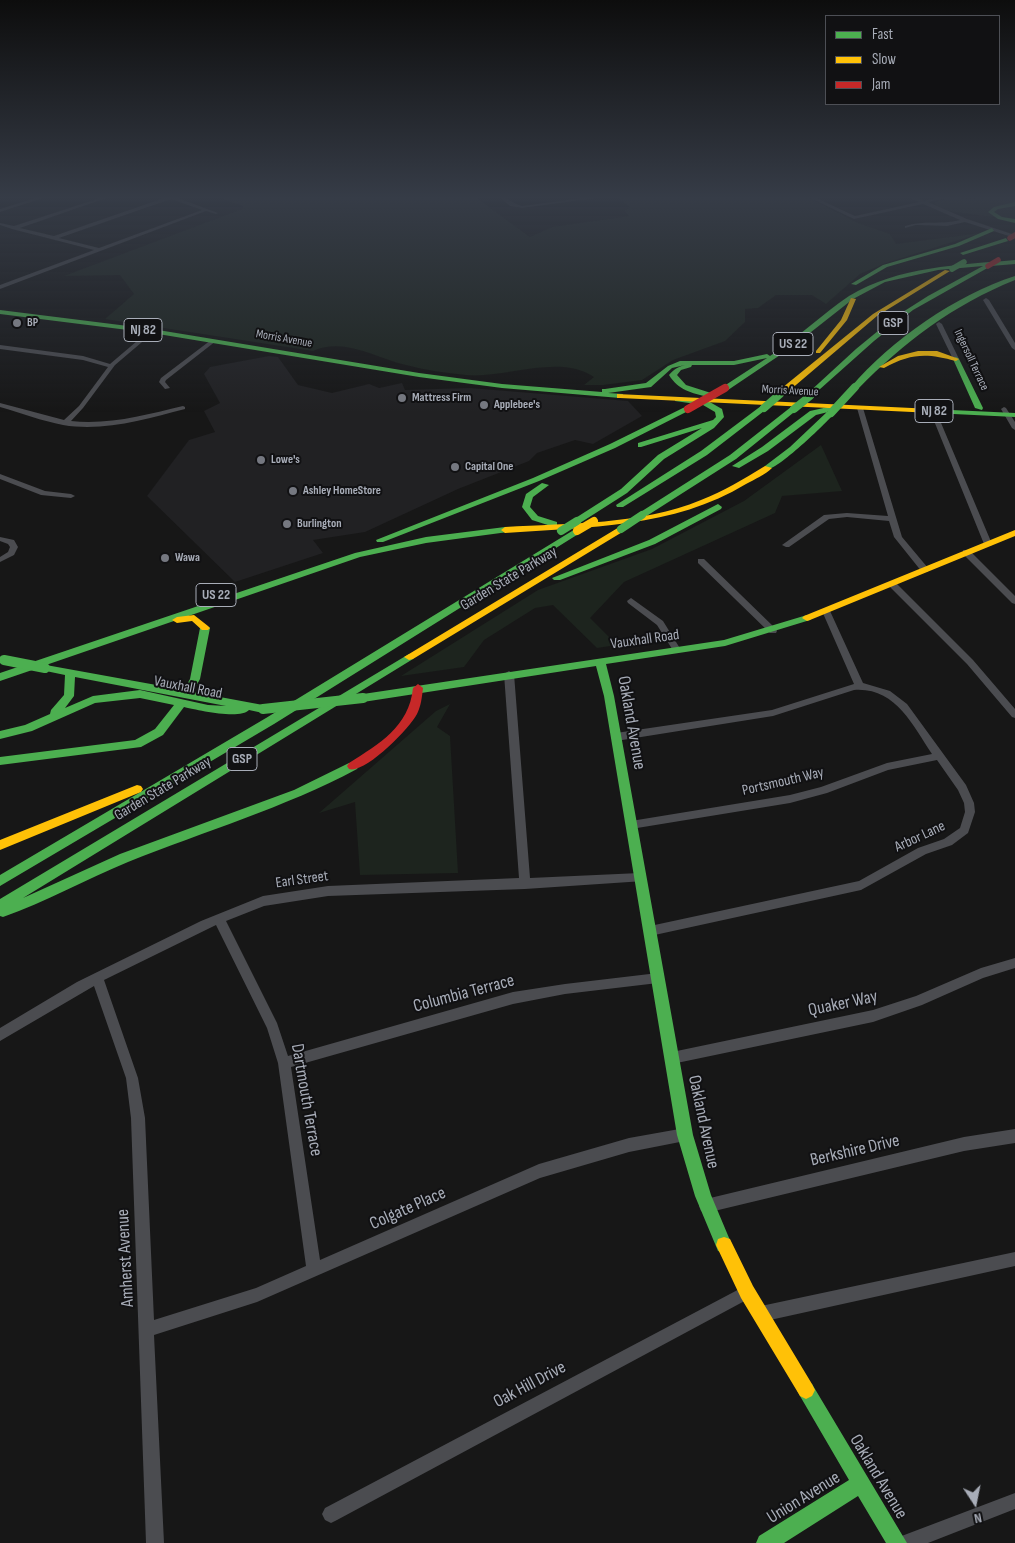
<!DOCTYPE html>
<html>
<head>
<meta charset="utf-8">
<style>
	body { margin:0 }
	#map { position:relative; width:1015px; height:1543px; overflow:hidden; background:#171717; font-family:"Sofia Sans Condensed",sans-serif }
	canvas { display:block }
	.legend { position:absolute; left:825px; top:15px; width:175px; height:90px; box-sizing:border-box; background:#111113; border:1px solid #4d4f55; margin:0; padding:6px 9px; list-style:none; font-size:15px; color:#a8adb8 }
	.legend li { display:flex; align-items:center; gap:10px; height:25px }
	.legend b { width:25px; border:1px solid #4d4f55 }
	.north { position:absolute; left:950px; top:1478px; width:50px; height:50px; -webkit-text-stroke:4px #111113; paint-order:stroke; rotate:169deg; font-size:14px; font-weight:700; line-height:20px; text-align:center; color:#a8adb8 }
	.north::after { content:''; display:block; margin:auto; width:18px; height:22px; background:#a8adb8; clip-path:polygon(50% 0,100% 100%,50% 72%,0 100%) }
</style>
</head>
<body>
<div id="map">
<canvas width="1015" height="1543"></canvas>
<ul class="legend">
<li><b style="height:6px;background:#4caf50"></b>Fast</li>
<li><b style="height:6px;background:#ffc107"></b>Slow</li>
<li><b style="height:6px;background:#c62828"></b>Jam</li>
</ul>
<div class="north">N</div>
</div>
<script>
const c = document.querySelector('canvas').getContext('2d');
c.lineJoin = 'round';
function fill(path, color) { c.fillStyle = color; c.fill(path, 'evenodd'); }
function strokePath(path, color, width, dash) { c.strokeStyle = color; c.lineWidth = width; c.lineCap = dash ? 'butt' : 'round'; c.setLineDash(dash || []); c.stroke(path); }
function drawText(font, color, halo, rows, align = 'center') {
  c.font = font + ' "Sofia Sans Condensed",sans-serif'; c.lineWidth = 4; c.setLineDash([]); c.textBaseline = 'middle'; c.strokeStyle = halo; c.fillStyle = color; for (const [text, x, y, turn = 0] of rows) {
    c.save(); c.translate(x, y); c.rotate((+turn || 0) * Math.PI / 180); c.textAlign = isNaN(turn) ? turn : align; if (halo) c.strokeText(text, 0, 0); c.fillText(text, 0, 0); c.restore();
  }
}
const built = new Path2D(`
	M269 356 278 357 298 385 332 393 369 384 379 388 402 383 405 390 470 388 628 401 642 416 593 444 575 440 537 453 529 461 458 489 365 532 313 540 323 553 235 582 147 496 189 440 215 432 204 411 220 403 204 374 210 367Z`);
const green = new Path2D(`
	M215 196H474L530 237 552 227 629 216 624 211 630 207 616 196H805L858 223 890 234 896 244 981 233 886 263 860 274 826 304 812 295H776L758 308 745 309V322L725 341 673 360 642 380 603 385H584L594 377C560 353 504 379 466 375 446 373 425 370 406 365 375 358 345 337 313 351L105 319 134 294 120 275 64 276 242 209 243 206Z
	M1015 197V220L948 211 936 205 935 202 946 199Z
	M821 445 842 491 782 496 775 513 624 582 590 618 617 645 597 648 553 605 535 608 484 640 464 667 401 676 538 590 652 549 744 501Z
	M450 704 437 727 450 736 458 873 360 875 355 802 319 813 436 711Z`);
const street = new Path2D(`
	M42 196H49L0 212V209Z
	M106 196H112L20 228 54 236 167 197 166 196H176L175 197 218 213 216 214 206 211 0 289V285L94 250 12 229 0 225V223L14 226ZM171 199 202 210 99 248 59 238Z
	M498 196C506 196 513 204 522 206L599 196H611L522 208 510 206Z
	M806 196H812L855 216 919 202 907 196H913L924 201 941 197 998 196 996 197 941 199 928 202 967 219 1015 235V238L965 222 947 226 916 225 905 228V226C924 220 941 225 960 220L923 204 854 219Z
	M986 298 989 300 1015 343V350L1012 348 983 300Z
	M939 322 942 324 959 359 958 360 953 359 936 324Z
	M150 330 155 331 115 365 83 408 71 421C109 425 146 415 183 406L185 407V409C146 419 104 432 63 425 42 421 21 413 0 407V403L64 420 79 406 108 367 83 360 0 349V345L83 356 110 364Z
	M211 340 216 341 166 380 165 382 170 388 165 389 159 382 161 378Z
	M860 406 863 408 902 537 928 568V572H922L894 537 889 521 847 517 829 519 789 547H786L782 545 824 515 847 513 888 516 857 408Z
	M1004 407 1006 408 1015 422V430L1012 428 1001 409Z
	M933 409 936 411 992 544 991 546H985L984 544 930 411Z
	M0 474 45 491 71 494 75 496 71 498 41 495 0 479Z
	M0 537 14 540 18 547 14 555 0 562V557L8 552 10 547 8 544 0 541Z
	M963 550H969L1015 596V604L1012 603 963 554Z
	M698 559H704L776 629 777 631 776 633H770L698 563Z
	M892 581 895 582 973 660 1015 709V718L1012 717 967 664 889 586 888 584Z
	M631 598 663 621 681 650 680 652H674L657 625 628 603 627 601Z
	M826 608 830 611 863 683 890 691 907 704 966 785 974 803 975 812 968 833 952 845 926 854 861 890 650 936 646 935 644 931 646 927 650 926 859 881 918 848 944 839 960 828 965 812 964 803 958 790 937 760 888 770 827 793 790 803 631 829 627 828 626 825 627 822 631 821 790 795 821 787 887 763 932 754C912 724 895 687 854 690L773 716 616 741 613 739 611 737 613 735 616 733 772 710 854 684 822 611Z
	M509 671 514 674 530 878 640 873 644 875 646 878 644 881 525 889 328 896 264 906 226 921 277 1023 288 1056 513 992 565 984 658 973 662 974 664 978 662 982 658 983 565 994 513 1004 291 1067 320 1260 539 1164 629 1138 685 1128 690 1130 692 1135 690 1140 629 1152 540 1178 257 1302 154 1335 164 1543H146L131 1118 126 1078 94 986 0 1041V1028L77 982 201 921 263 896 328 886 519 878 504 674ZM216 925 267 1028 278 1063 306 1266 256 1288 154 1320 145 1118 138 1078 104 980Z
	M1015 958V968L983 978 922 1005 873 1022 672 1064 668 1062 666 1058 668 1054 672 1052 873 1010 916 996 981 968Z
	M1015 1129V1143L964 1151 706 1213 701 1211 699 1206 701 1201 706 1199 964 1137Z
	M1015 1252V1266L761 1322 756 1319 753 1314 756 1309 761 1306Z
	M747 1285 752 1287 754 1292 752 1297 337 1520 331 1523 325 1520 322 1514 325 1508Z
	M1015 1493V1509L928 1543H896L899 1537Z`);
const fast = new Path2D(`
	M1015 202V206L998 209 994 212 1002 217 1015 219V223L998 219 988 212 994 207Z
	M992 228 994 231 959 246 887 267 856 285 851 284 883 265 955 244Z
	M1006 238 1008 241 963 255 960 253Z
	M1015 260V264L991 266 913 310 874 341 810 398 806 396 807 394 856 349 895 317 928 296 983 266 938 270 885 282 853 299 792 347 728 390 721 388 767 358 734 365H692L691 367 681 370 677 375 686 385 711 393 712 395 708 397C692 393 678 390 669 375 674 369 678 367 685 365L672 368 651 387 608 393 623 394V398H620L502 388 419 377 152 333 0 314V310L152 329 419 373 502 384 602 392V389H605L646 383 668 366 680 361H734L767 354 770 356C798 338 822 314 849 296 899 266 959 265 1015 260Z
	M1015 276V280C953 305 904 342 858 389L851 387C891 340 956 295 1015 276Z
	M956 357 959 359 983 408 982 410 975 408 953 359Z
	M675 397 708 401 722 409 724 417 714 428 664 459 627 493 580 523H574V519L621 489 658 455 702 428 641 447H638V443L713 420 716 417 715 412 703 405 675 401Z
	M837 405H840V409L816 415 768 451 739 468 732 466 762 447 810 411Z
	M761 406 768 408 707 455 623 507H617L616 505 701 451Z
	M685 407 692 409 615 448 539 481 383 542H377L376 540 533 478 610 444Z
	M791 407 798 409 736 459 645 517H639V513L730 455Z
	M930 409 1015 413V417L933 413 929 411Z
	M828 411 835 413C825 424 777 471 765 470V466L790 447Z
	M542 483 549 485 533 497 530 507 538 516 557 522V526L554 527 532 520 522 507 526 494Z
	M718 504 722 507 721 509 655 544 560 580H554L552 578 649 540Z
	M505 527 508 528V532L426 543 360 557 46 665 184 690 190 679 200 628 205 625 210 628 200 679 193 692 263 705 268 709 263 713 249 710C240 720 197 710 184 707L163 735 141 747 0 765V757L135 740 155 729 174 705 140 698 95 703 32 731 0 739V731L25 725 50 714 51 710 64 695 65 675 41 670V667L0 681V673L355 553 426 537ZM75 677 226 706 208 705 140 690 93 696 65 708 74 696Z
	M577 528 580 529V533L274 724 0 886V875L266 718Z
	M807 615 810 616 812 618 810 620 725 646 606 664 614 696 693 1135 711 1195 732 1245 730 1251 724 1253 718 1251 695 1196 677 1135 604 696 596 666 363 702 358 698 363 694 724 640Z
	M409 654 414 657 413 659 23 898 120 854 294 790 349 763H357L359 766 357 769C284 808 205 831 128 862 86 879 46 902 3 917L0 916V899Z
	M806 1381 812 1384 907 1543H886L858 1496 784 1543H756L759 1536 849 1480 800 1396 797 1390 800 1384Z`);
const slow = new Path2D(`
	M945 270 950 271 877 316 783 396H777V392L873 314Z
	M851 298 856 299 847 320 820 353H816V351L841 320Z
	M918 351H937L959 359 956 361C927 353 911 353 884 368L879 367 898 356Z
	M617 394 933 409 937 411 933 413 620 398H617Z
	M765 466 772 468C765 475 755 479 746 484 674 528 587 527 505 533L501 530 505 527C570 523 640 525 701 500 724 491 744 479 765 466Z
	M621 526 624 527V531L413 659 409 660 404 657Z
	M1015 530V536L810 620 807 621 802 618 804 616Z
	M194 615 208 626 210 628 208 630H202L192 621 177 623 172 620 177 617Z
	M137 785 141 786 143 789 141 792 0 850V840Z
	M724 1237 730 1239 753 1286 812 1384 815 1390 812 1396 806 1399 800 1396 741 1298 716 1245 718 1239Z`);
const jam = new Path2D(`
	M418 684 423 688C422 697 421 706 417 714 409 729 365 774 349 769L347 766 349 763C379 744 409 727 413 688Z`);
const fastBridgeFar2 = new Path2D(`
	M952 269 964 262`);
const fastBridgeFar1 = new Path2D(`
	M764 408 780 394
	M794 409 810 396
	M831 413 855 387
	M621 529 642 515
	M561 531 577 521`);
const fastBridge = new Path2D(`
	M4 660 45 668
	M263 709 363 698`);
const slowBridge = new Path2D(`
	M577 531 594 521`);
const jamBridgeFar1 = new Path2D(`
	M1010 238 1015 235
	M988 266 998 260`);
const jamBridge = new Path2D(`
	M688 409 725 388`);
const markers = [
	[17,323,5,"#757880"],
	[402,398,5,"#757880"],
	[484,405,5,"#757880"],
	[261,460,5,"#757880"],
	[455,467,5,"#757880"],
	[293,491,5,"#757880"],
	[287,524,5,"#757880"],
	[165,558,5,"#757880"]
];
const farPoinames = [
	["BP",27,323],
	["Mattress Firm",412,398],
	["Applebee's",494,405],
	["Lowe's",271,460],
	["Capital One",465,467],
	["Ashley HomeStore",303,491],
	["Burlington",297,524],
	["Wawa",175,558]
];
const farStreetnames = [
	["Morris Avenue",284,339,10],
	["Ingersoll Terrace",971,360,65],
	["Morris Avenue",790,391,3]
];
const shields = [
	[893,323,30],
	[143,330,38],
	[793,344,40],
	[934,411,38],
	[216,595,40],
	[242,759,30]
];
const shieldNames = [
	["GSP",893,323],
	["NJ 82",143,330],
	["US 22",793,344],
	["NJ 82",934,411],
	["US 22",216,595],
	["GSP",242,759]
];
const streetNames = [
	["Garden State Parkway",509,579,-31],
	["Vauxhall Road",645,640,-8],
	["Vauxhall Road",188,688,11],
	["Portsmouth Way",783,782,-13],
	["Garden State Parkway",163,789,-31],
	["Arbor Lane",920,837,-25],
	["Earl Street",302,880,-8]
];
const nearStreetnames = [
	["Oakland Avenue",631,723,80],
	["Columbia Terrace",464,994,-15],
	["Quaker Way",843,1004,-12],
	["Dartmouth Terrace",306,1100,80],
	["Oakland Avenue",703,1122,78],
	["Berkshire Drive",855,1151,-13],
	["Colgate Place",408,1209,-24],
	["Amherst Avenue",126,1258,-93],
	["Oak Hill Drive",530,1385,-28],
	["Oakland Avenue",878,1477,59],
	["Union Avenue",804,1498,-32]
];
fill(built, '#212123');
fill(green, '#1d241e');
fill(street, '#4b4c50');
fill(fast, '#4caf50');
fill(slow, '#ffc107');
fill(jam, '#c62828');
strokePath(fastBridgeFar2, '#4caf50', 5.5);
strokePath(fastBridgeFar1, '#4caf50', 8);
strokePath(fastBridge, '#4caf50', 10);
strokePath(slowBridge, '#ffc107', 8);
strokePath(jamBridgeFar1, '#c62828', 5.5);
strokePath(jamBridge, '#c62828', 8);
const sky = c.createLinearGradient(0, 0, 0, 412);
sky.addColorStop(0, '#0d0d0d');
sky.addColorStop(0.48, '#363c47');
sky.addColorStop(1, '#363c4700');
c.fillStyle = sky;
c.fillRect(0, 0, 1015, 412);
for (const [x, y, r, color] of markers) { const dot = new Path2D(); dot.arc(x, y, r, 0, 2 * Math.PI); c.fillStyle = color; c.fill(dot); strokePath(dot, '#111113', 2); }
drawText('bold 12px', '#a8adb8', '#111113', farPoinames, 'left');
drawText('12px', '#a8adb8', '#111113', farStreetnames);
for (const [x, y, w] of shields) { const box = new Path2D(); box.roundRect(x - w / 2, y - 11.5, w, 23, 4); c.fillStyle = '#111113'; c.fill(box); strokePath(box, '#a8adb8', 1); }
drawText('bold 14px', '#a8adb8', null, shieldNames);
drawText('15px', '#a8adb8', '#111113', streetNames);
drawText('18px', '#a8adb8', '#111113', nearStreetnames);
</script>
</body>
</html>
